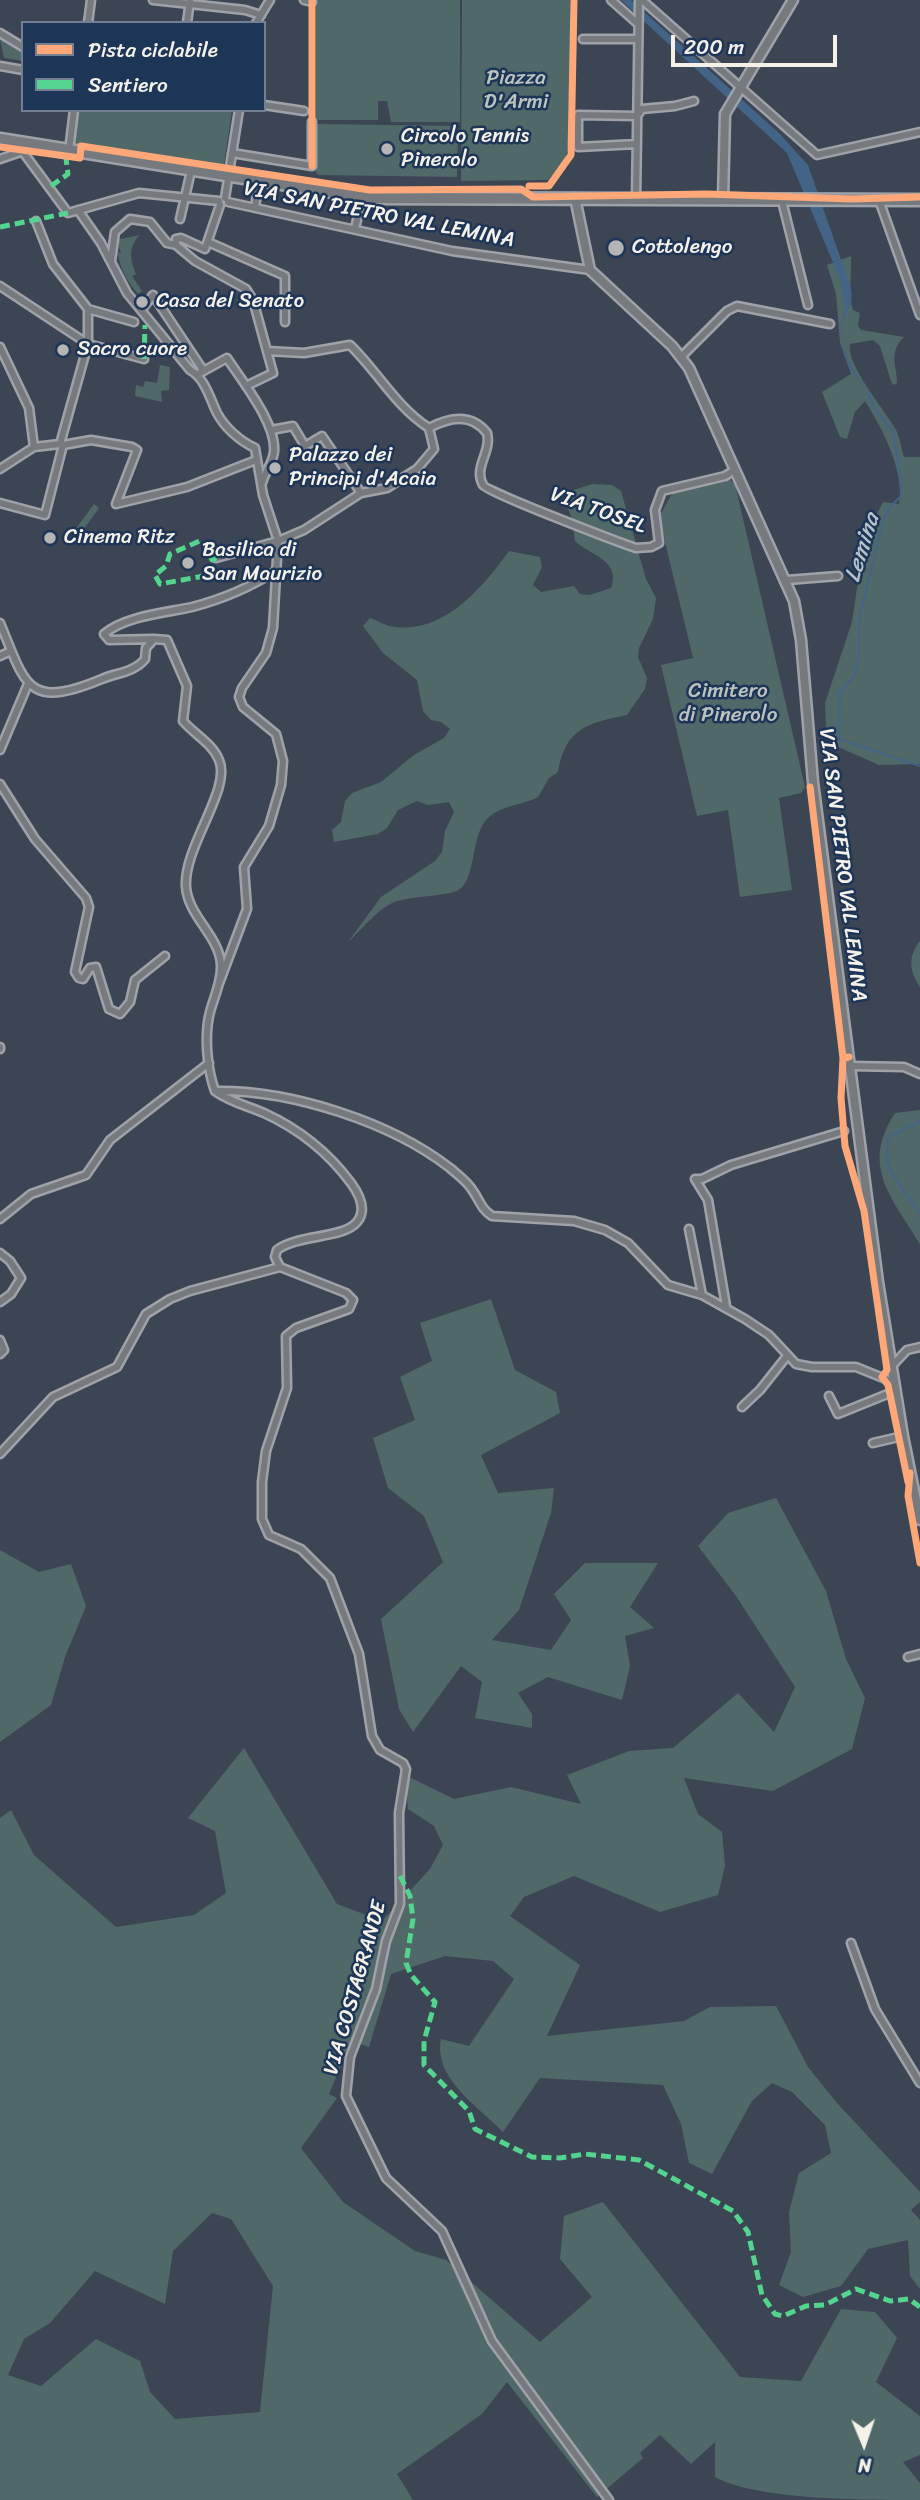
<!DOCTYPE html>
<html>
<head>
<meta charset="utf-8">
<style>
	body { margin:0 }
	#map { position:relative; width:920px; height:2500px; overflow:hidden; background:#3c4554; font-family:Sriracha,sans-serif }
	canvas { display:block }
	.legend { position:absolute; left:21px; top:21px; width:245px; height:91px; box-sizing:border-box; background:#1d3557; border:2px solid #738091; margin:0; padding:9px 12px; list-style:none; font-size:21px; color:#f4f1e8 }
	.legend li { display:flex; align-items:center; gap:14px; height:35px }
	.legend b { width:35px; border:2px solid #738091 }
	.north { position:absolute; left:829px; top:2409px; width:70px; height:70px; -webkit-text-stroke:5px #1d3557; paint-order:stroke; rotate:178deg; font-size:19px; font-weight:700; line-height:28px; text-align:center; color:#f4f1e8 }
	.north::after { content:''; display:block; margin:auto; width:24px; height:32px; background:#f4f1e8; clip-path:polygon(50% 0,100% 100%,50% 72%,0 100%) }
	.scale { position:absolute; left:671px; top:35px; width:166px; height:32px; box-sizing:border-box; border:4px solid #f4f1e8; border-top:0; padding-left:9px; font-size:21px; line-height:24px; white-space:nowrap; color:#f4f1e8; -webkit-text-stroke:5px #1d3557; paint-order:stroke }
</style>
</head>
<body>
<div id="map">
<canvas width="920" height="2500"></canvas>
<ul class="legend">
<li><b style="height:9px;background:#fea87a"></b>Pista ciclabile</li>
<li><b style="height:9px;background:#53d58f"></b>Sentiero</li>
</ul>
<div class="north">N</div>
<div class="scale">200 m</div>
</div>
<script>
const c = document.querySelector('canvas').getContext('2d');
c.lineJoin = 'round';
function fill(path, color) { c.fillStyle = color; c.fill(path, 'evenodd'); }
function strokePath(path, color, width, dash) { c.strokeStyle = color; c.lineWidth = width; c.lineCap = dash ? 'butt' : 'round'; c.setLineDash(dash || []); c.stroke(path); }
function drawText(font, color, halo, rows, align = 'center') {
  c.font = font + ' Sriracha,sans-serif'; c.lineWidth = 5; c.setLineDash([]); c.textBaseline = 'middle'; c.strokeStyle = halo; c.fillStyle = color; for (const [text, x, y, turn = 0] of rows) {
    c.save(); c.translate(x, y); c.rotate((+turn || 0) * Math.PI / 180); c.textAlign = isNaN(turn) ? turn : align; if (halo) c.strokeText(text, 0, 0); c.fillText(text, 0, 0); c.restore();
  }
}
const green = new Path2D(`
	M316 0H460V122H391L387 101H378V120H316Z
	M462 0H570V136L565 161 548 180 461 181Z
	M0 39 23 53V61L4 58Z
	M78 110H232L223 172 77 147 75 143Z
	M316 124 458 126 457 177 319 175 316 173Z
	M140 235C128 246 130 260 136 274L132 276 142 291 138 294C127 281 120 270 118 253L121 252 116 240Z
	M851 256C852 272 848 296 853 310L860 313 858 326 861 330 904 337C888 352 897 366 897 383L893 385 891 381 880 346 873 340 850 344C846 365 885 410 896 430 900 438 901 448 904 457H920V764L879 765 836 746 826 728 825 703 852 622 864 540 883 502 899 504C905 471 882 428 865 401L855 412 847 439 840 437 822 392 851 374 840 343 836 294 827 265Z
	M160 365 170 367 169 390 161 391 162 402 135 396 136 385 143 387 145 381 157 383Z
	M729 479 735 484 805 787 801 793 779 798 792 890 740 897 728 810 697 816 661 665 693 658 659 517 673 492Z
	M592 484 612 485 621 491 646 579 656 598 653 619 639 648 638 657 647 678 645 689 627 715C587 723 565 729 558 772L549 778 538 797C523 805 503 805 489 817 470 833 477 876 460 889 450 897 411 895 392 903 376 911 361 930 348 942L381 897 435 861 442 852 445 831 454 812 449 802 428 805 417 801 398 810 387 828 378 834 334 842 332 830 341 822 345 801 352 793 381 782 414 755 444 738 450 729 441 722 431 720 423 711 417 680 383 653 363 626 370 618C377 620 384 625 390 626 442 637 483 587 509 551L540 557 542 567 533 585 541 592 574 586 580 594 590 595 611 588C621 560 591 556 575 541L572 519 564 498 571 491Z
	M94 504 99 508 78 537 72 534Z
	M920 941V987C909 971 908 956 920 941Z
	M920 1110V1244C892 1198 860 1166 895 1113Z
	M491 1299 515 1370 556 1392 560 1413 481 1455 498 1493 554 1488 551 1513 519 1610 492 1640 551 1650 571 1620 554 1594 585 1563H658L630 1607 654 1628 625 1636 630 1666 622 1700 548 1677 518 1693 532 1714V1728L475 1718 482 1682 461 1666 413 1732 399 1709 381 1619 443 1562 424 1516 388 1488 373 1438 415 1420 400 1377 432 1361 420 1323Z
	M776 1498 826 1591 846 1659 865 1698 852 1749 773 1791 684 1778 698 1814 722 1832 725 1866 718 1895 660 1912 574 1876 524 1897 510 1916 580 1965 547 2036 684 2021 710 2007 776 2006 808 2067 837 2103 920 2192V2202L911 2210 920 2220V2289L910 2276 908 2240 868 2249 841 2286 803 2297 779 2285 791 2252 789 2212 799 2173 831 2153 825 2125 792 2092 772 2083 752 2101 712 2174 689 2163 681 2124 663 2085 540 2078 503 2132C478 2106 433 2078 441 2039L469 2046 514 1979 493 1961 445 1956 391 1974 369 2047 351 2041 329 2094 337 2098 301 2148 343 2202 415 2251 446 2260 540 2342 592 2297 560 2259 564 2216 603 2202 740 2377 801 2381 841 2309 875 2312 897 2338 876 2382 920 2416V2455L903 2462 920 2483V2500C864 2500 757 2500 715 2477V2442L691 2464 660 2435 640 2453 643 2458 597 2497 507 2382 482 2414 397 2474 413 2500H0V1818L11 1810 34 1855 116 1927 194 1915 226 1893 215 1831 188 1818 244 1748 337 1904 382 1921 430 1869 443 1845 434 1826 408 1809 405 1775 454 1799 511 1787 581 1804 567 1775 629 1751 673 1748 738 1693 774 1732 795 1687 736 1596 698 1546 728 1513ZM212 2213 231 2219 273 2286 260 2412 175 2419 150 2392 140 2361 96 2339 41 2386 8 2375 24 2339 50 2323 95 2271 165 2304 173 2251Z
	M0 1550 39 1572 71 1564 86 1606 65 1657 51 1705 0 1742Z`);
const water = new Path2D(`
	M621 0H631L779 133 808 165 851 288C854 308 846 309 842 325 837 350 857 374 869 394L850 369 843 352 840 328 845 308 840 279 787 153Z`);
const stream = new Path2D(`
	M868 392 875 409 893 431 902 486 901 496 889 508 882 525 873 563 859 620V656L855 675 840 692 839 739 920 766
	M920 1121 889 1137C878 1166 905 1191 920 1213`);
const minor = new Path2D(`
	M153 0 245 10 261 15
	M304 0 312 2
	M611 0 638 24
	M642 0 817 155 920 132
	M88 23 91 0
	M187 23 190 0
	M256 23 270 0
	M0 33 23 47
	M583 39H638
	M0 66 23 70
	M264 105 304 111
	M637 144 578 147V115L637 116 642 109 675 106 694 101
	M69 151 74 110
	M23 152 68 213 139 193 219 201
	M232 153 312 166V122
	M0 159 38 146
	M225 198 239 110
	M636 200 639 0
	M879 200 920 315
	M782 201 808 305
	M228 202 452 251 590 270
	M220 205 205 249 181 238 176 239V245L195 261 246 289 253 300 273 373 246 386
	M255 207 259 182
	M78 210 101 243 127 293 190 370C205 378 210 399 217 413 225 428 240 441 255 448L263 495 278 541 216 558
	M180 219 191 171
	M36 221 53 264 88 309 134 322
	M355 229 362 197
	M208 242 285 276V322
	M111 261 115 232 130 219 150 222 167 243 176 245
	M0 286 88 344 144 359
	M142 309 153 295 203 370
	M0 347 29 408 34 447
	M267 351 304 353 350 345C378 372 396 407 429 428
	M681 357 727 311 737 306 830 324
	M198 374 227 358C242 381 277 424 274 452 273 462 265 472 262 483
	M271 430 293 426 305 446 322 436 361 493
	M60 444 88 344V309
	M63 445 91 440 132 447 137 450 116 504 187 487 256 460
	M0 469 34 447 60 444
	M0 503 45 515 63 445
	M787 580 838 576
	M0 623C26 686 27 710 102 679 116 673 135 672 145 659L146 648 154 639 167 640 187 686 183 721C194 734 212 743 219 760 232 789 183 847 186 887 188 916 220 937 221 965 222 981 214 997 210 1012 204 1035 207 1069 215 1091
	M153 639 109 640 104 634C125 616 165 613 192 607 223 599 251 587 277 570
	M0 656 11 651
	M0 750 28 684
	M0 784 35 839 86 898 89 907 75 972 79 978 83 979 90 968 96 967 109 1009 120 1014 130 1002 135 980 165 956
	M218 986 247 909 244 867 269 826 281 785 283 761 276 734 243 707 239 697 242 688 266 653 273 628 278 541 304 530 361 493 387 488 417 469 434 449 429 428C450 417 471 413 487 433 492 452 473 467 483 485 487 492 618 542 636 548L651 547 659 543 655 510 662 491 725 476 733 471
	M0 1047V1049
	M850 1066 904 1067 920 1074
	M215 1091C230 1102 248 1106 264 1113 299 1129 328 1152 351 1183 359 1194 367 1210 357 1222 343 1239 298 1234 277 1250L275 1257 280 1267 346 1293 353 1300 349 1309 296 1328 286 1336 287 1388 266 1451 262 1482V1519L269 1535 301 1549 330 1578 359 1654 372 1736 380 1750 403 1763 406 1769 399 1813 400 1904 386 1941 376 1989 350 2057 346 2096 386 2178 442 2231 492 2341 609 2500
	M217 1091C291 1090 391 1122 450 1168 458 1175 468 1182 473 1191 480 1201 481 1209 492 1216L574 1221 605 1230 628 1243 668 1285 702 1295 745 1319 769 1335 796 1364 812 1367H856L893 1382
	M0 1219 31 1194 86 1175 110 1140 209 1063
	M689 1229 702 1295
	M0 1253 10 1261 21 1278 11 1294 0 1302
	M726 1306 708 1200 695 1179H702L731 1165 844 1131
	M0 1340 4 1350 0 1354
	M891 1367 907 1350 920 1347
	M829 1396 838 1414 895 1391
	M742 1407 760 1390 787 1356
	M873 1443 903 1436
	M0 1454 53 1397 117 1367 146 1314 170 1299 190 1291 280 1267
	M908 1657 920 1654
	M851 1943 875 2009 920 2083`);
const tertiary = new Path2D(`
	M575 198 590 270 672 346 689 368 794 601 801 640 813 782 878 1282 903 1436 920 1520
	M723 200 725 114 793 0`);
const secondary = new Path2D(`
	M0 139 369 198 920 200`);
const quiet = new Path2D(`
	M51 186 68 174 65 150
	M0 227 68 213
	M144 359 145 325
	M216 558 212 560 202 540 170 554 166 566 155 575 160 584 220 573
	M400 1876 410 1896 413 1919 406 1963 411 1975 435 2002 424 2041V2065L469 2111 475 2129 532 2157 560 2158 585 2154 639 2160 733 2211 748 2232 762 2295 775 2314 783 2316 806 2306 825 2305 856 2289 890 2301 909 2299 920 2307`);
const cycleway = new Path2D(`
	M312 0V166
	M0 147 80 158 81 146 370 190 521 189 533 197 706 194 852 199 920 197
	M529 186H549L571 155 574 0
	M810 787 843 1058
	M849 1057 843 1058 841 1098 845 1146 864 1211 887 1370 882 1377 888 1385 908 1482
	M910 1473 908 1496 920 1563`);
const markers = [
	[387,149,7,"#b4b5b4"],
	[616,248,9,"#b4b5b4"],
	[142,302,7,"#b4b5b4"],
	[63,350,7,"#b4b5b4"],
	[275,468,7,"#b4b5b4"],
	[50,538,7,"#b4b5b4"],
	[188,563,7,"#b4b5b4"]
];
const parkNames = [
	["Piazza",516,79],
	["D'Armi",516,103],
	["Cimitero",728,692],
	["di Pinerolo",728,716]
];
const poiNames = [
	["Circolo Tennis",401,137],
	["Pinerolo",401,161],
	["Cottolengo",632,248],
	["Casa del Senato",156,302],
	["Sacro cuore",77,350],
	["Palazzo dei",289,456],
	["Principi d'Acaia",289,480],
	["Cinema Ritz",64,538],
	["Basilica di",202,551],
	["San Maurizio",202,575]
];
const streetNames = [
	["VIA SAN PIETRO VAL LEMINA",379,215,11],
	["VIA TOSEL",598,511,20],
	["VIA SAN PIETRO VAL LEMINA",842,865,83],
	["VIA COSTAGRANDE",356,1988,-74]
];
const waterNames = [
	["Lemina",863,548,-73]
];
fill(green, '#516869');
fill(water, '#436486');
strokePath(stream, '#436486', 2);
strokePath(minor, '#9fa2a8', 11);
strokePath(tertiary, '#9fa2a8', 13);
strokePath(secondary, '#9fa2a8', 15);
strokePath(minor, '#767a7f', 6);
strokePath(tertiary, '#767a7f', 8);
strokePath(secondary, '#767a7f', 10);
strokePath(quiet, '#53d58f', 5, [10, 5]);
strokePath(cycleway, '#fea87a', 7);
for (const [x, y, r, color] of markers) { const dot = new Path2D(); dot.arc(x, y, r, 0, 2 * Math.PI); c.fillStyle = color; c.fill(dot); strokePath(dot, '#1d3557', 2.5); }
drawText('21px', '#bcc3bd', '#1d3557', parkNames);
drawText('21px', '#f4f1e8', '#1d3557', poiNames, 'left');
drawText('21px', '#f4f1e8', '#1d3557', streetNames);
drawText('italic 23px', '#b6c1c7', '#1d3557', waterNames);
</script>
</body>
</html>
